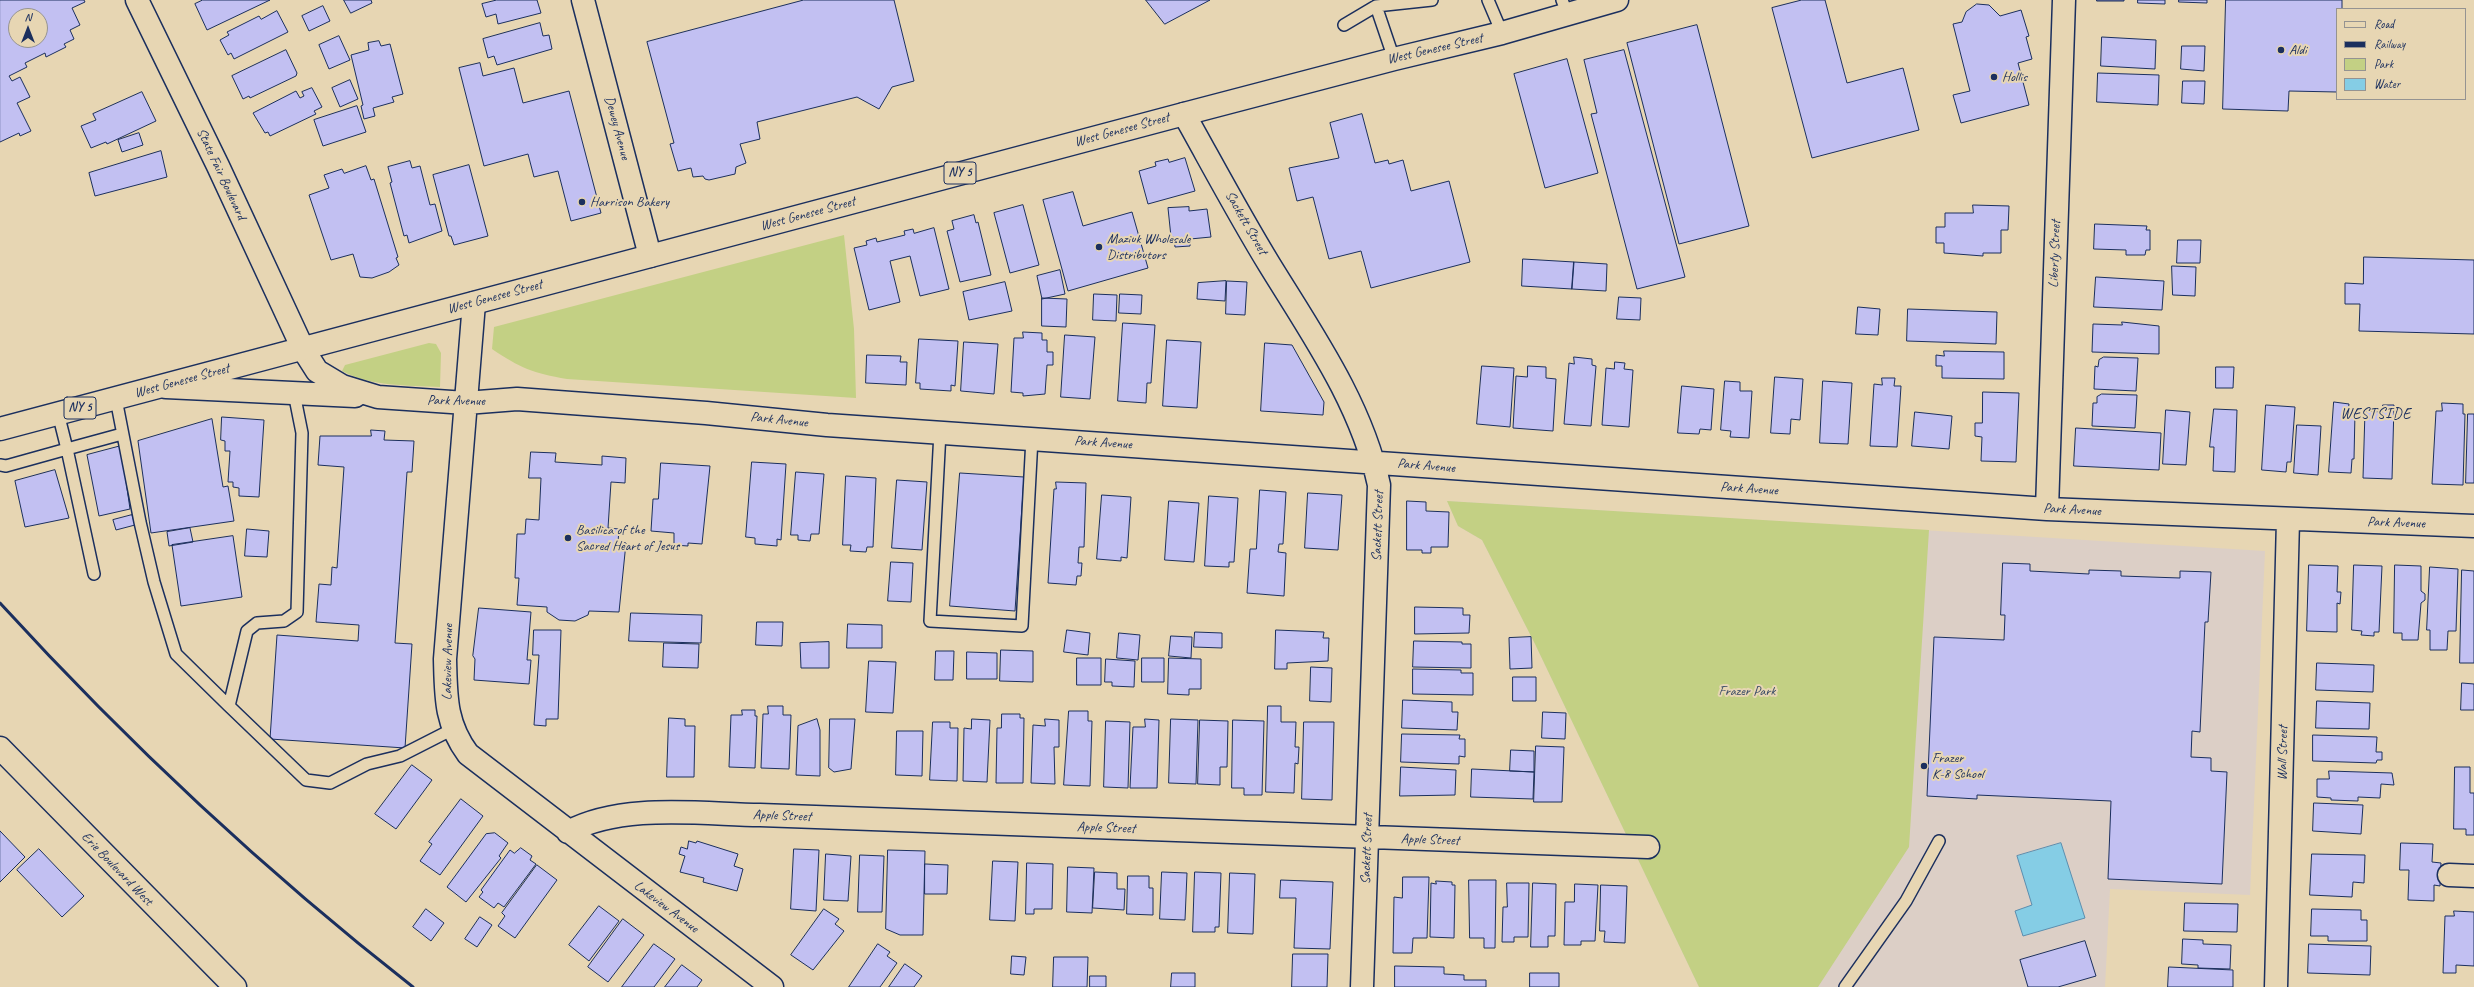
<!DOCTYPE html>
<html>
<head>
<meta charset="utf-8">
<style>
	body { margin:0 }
	#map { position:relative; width:2474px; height:987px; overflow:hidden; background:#e7d6b3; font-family:Caveat,sans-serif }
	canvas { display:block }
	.legend { position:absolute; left:2336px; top:8px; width:130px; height:92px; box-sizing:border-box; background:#e7d6b3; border:1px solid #959391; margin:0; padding:5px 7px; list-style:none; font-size:12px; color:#1b2f5e }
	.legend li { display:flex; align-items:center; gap:8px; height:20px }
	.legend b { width:20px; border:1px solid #959391 }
	.north { position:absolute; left:8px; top:8px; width:40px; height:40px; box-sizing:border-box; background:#e7d6b3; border:1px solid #959391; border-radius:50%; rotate:0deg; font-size:11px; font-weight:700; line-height:16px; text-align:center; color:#1b2f5e }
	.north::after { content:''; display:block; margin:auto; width:14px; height:18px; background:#1b2f5e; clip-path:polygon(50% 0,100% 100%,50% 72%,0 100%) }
</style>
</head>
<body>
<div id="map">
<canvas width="2474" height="987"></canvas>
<ul class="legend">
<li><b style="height:5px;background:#e7d6b3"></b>Road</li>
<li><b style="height:5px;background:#1b2f5e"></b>Railway</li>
<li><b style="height:11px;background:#c3d084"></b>Park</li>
<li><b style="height:11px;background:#85cde5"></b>Water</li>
</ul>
<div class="north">N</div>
</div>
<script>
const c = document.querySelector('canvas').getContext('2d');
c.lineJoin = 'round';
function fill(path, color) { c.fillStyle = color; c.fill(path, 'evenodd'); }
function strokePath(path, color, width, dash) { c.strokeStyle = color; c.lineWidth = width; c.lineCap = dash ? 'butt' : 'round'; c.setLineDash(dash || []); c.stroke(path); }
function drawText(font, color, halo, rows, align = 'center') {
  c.font = font + ' Caveat,sans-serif'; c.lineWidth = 4; c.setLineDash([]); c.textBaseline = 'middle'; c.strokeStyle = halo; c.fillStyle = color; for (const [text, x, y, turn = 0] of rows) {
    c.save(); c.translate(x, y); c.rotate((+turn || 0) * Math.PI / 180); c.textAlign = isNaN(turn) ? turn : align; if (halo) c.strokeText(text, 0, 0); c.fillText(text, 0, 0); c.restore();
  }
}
const built = new Path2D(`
	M1447 501 2265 551 2250 895 2110 889 2105 987H1699L1535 644 1482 540 1458 526Z`);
const green = new Path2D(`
	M844 235 854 329 856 398 567 379C533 373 520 368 492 349L494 327Z
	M429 343 436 344 441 353 440 387C407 385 372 387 342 371L345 365Z
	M1447 501 1929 530 1909 847 1818 987H1699L1535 644 1482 540 1458 526Z`);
const water = new Path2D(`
	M2061 843 2085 918 2023 936 2015 911 2032 905 2017 856Z`);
const building = new Path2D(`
	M0 0H84L85 2 72 8 80 25 70 30 74 39 64 44 66 47 46 57 45 53 25 63 27 67 9 76 12 81 20 77 30 97 17 103 31 131 20 136 19 133 0 142ZM16 16H40V40H16Z
	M203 0H270L207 30 195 4Z
	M344 0H371L372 3 351 13Z
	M497 0H537L541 13 498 24 496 14 486 17 482 4Z
	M804 0H894L914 81 892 87 879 109 857 97 757 122 760 139 740 144 746 163 736 167 735 174 709 180 705 179 703 176 693 177 691 168 678 171 670 144 674 143 647 42Z
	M1146 0H1210L1165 24Z
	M1802 0H1825L1847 83 1903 68 1919 130 1812 158 1772 8Z
	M2097 0H2124V1H2097Z
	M2138 0H2165V4L2138 3Z
	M2179 0H2207V3L2179 2Z
	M2226 0H2342V9H2337V92L2289 91 2288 111 2223 109Z
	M1977 4 1989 5 2000 16 2021 10 2029 36 2026 37 2032 59 2018 63 2029 105 1961 123 1953 95 1970 91 1953 24 1962 22 1966 12Z
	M323 6 330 21 309 31 302 16Z
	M277 11 288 32 234 59 231 53 228 55 220 40 229 35 227 32 259 16 261 19Z
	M540 23 543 36 549 35 552 49 497 65 494 56 488 58 483 39Z
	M1697 25 1749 226 1679 244 1627 43Z
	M339 36 350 60 329 69 319 45Z
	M2102 37 2156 40 2155 69 2101 66Z
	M379 41 381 46 390 44 403 94 392 97 394 102 373 108 375 116 364 119 361 106 363 105 351 55 369 50 368 43Z
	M2182 46H2205L2204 71 2181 69Z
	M286 50 297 73 296 76 250 98 249 96 243 99 232 76Z
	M1624 50 1685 277 1637 289 1591 114 1597 113 1584 60Z
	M1567 59 1598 173 1545 188 1514 74Z
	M480 63 483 76 514 68 523 103 569 91 601 213 571 221 558 171 534 177 528 154 484 166 459 68Z
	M2098 73 2159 75 2158 105 2097 102Z
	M350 80 358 99 340 107 332 88Z
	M2183 81H2205L2204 104 2182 103Z
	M312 88 322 107 314 111 316 114 270 136 268 132 265 133 253 113 296 91 300 98 304 96 302 92Z
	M142 92 156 121 107 144 106 142 91 148 81 126 96 120 93 114Z
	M357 106 366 132 323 146 314 120Z
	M1362 114 1375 163 1388 160 1389 164 1403 160 1411 191 1449 181 1470 262 1371 288 1361 251 1329 259 1313 197 1297 201 1289 168 1339 158 1330 123Z
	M139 133 143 145 122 152 118 140Z
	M161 151 167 177 95 196 89 173Z
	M1185 158 1195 191 1148 204 1139 171 1156 166 1155 162 1168 159 1169 162Z
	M410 161 412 168 420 166 430 205 435 204 442 231 409 243 407 235 404 236 390 183 392 182 388 167Z
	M469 165 488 236 454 245 451 236H449L433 175Z
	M366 166 371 180 374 179 398 257 396 258 399 265 389 272 372 278 360 277 353 254 331 260 309 195 329 188 324 175 342 169 344 173Z
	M1073 192 1083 226 1132 212 1148 268 1068 291 1043 200Z
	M1023 205 1039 265 1010 273 994 213Z
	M1973 205 2009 206 2008 230H2001V253H1983V256L1944 253V243H1936V227H1945V213H1973Z
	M1189 207V211L1207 209 1211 237 1190 239V246L1175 247 1174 237H1171L1168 208Z
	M974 215 976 223 978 222 991 275 960 282 947 231 954 229 952 221Z
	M2095 224 2147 226 2146 230H2150V250H2146L2145 255H2126V250L2094 249Z
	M934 228 949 289 920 296 910 256 890 261 900 302 869 310 854 248 867 245 866 241 876 238 877 242 905 235 904 231 913 229 914 233Z
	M2178 240H2201L2200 263H2177Z
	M2364 257 2474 260V334L2359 331 2360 304H2345V283L2363 284Z
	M1523 259 1574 262 1572 289 1522 286Z
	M1574 262 1607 264 1606 291 1572 289Z
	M2172 266 2196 267 2195 296 2173 295Z
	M1060 270 1065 294 1042 299 1037 276Z
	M2096 277 2164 281 2162 310 2094 307Z
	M1226 281 1225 301 1197 299 1198 283Z
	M1227 281 1247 282 1245 315 1226 314Z
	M1005 282 1012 311 969 320 963 292Z
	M1094 294 1117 295 1116 321 1093 320Z
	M1120 294 1142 295 1141 314 1119 313Z
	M1619 297 1641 298 1640 320 1617 319Z
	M1042 298 1067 299 1066 327 1042 326Z
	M1858 307 1880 309 1878 335 1856 334Z
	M1908 309 1997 312 1996 344 1907 341Z
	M2122 322 2159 326V354L2092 352 2093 324 2122 325Z
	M1123 323 1155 325 1151 383H1147L1146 403 1118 401Z
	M1023 332 1042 333V340H1047V352H1053V365H1047L1045 394 1023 396V393L1011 392 1014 338H1023Z
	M1065 335 1095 337 1090 399 1061 397Z
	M919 339 958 341 955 386 951 385V391L920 389V383H916Z
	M1167 340 1201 342 1197 408 1163 406Z
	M964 342 998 344 994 394 961 391Z
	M1265 343 1292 345 1324 402 1323 415 1261 411Z
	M1944 351 2004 352V379L1942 378V366H1936V355L1944 356Z
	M867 355 901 356 900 362H907L906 385 866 383Z
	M1574 357 1592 359V365L1596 366 1591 426 1564 424 1569 363 1574 364Z
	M2104 357 2138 358 2136 391 2094 389 2095 366 2098 367 2099 360Z
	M1615 362 1625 363 1624 369 1633 370 1629 427 1602 425 1606 368 1614 369Z
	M1482 366 1514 368 1510 427 1477 424Z
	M1528 366 1546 367V378L1556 379 1553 431 1513 428 1516 376 1527 377Z
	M2216 367H2234L2233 388H2216Z
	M1775 377 1803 379 1800 420 1791 419 1790 434 1771 433Z
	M1882 378H1895L1894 386H1901L1897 447 1870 446 1874 384 1882 385Z
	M1725 381 1740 382V391H1752L1749 438 1730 437 1731 431 1721 430Z
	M1823 381 1852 383 1848 444 1820 443Z
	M1682 386 1714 389 1711 430 1700 429 1699 434 1678 433Z
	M1983 392 2019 393 2016 462 1981 461 1982 437 1975 436V423H1982Z
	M2102 394 2137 395 2135 428 2092 426 2093 403H2097V397Z
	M2334 402 2349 404 2348 411 2355 412 2354 459H2352L2351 473 2329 472Z
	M2442 403 2463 404V414H2465L2463 485 2432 484 2436 411H2442Z
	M2266 405 2295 407 2291 462H2287L2286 472 2262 470Z
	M2383 405H2394L2392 479 2363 478 2365 411 2382 412Z
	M2214 409 2237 410 2235 472 2213 471 2214 447H2210Z
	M2166 410 2190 412 2186 465 2163 464Z
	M1915 412 1952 416 1949 449 1912 446Z
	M2468 414H2474V483H2466Z
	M222 417 264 420 259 497 239 496V488L233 487V482H228L230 451H225V441L221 440Z
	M212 419 223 487 228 486 234 521 151 533 138 441Z
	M2297 425 2321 426 2318 475 2294 473Z
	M2076 428 2161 433 2159 470 2074 466Z
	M371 430 385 431 384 440 414 441 412 472H407L395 643 412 644 405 748 270 739 277 635 358 641 359 625 316 622 319 584 331 585 332 567 337 568 344 467 318 465 320 436H371Z
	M121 446 130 509 99 516 87 455Z
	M531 452 556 453 555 462 602 465V456L626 458 625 483 611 482 608 528 619 529 618 542 626 543 619 612 589 611 588 615 575 621 559 620 547 612V607L517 605 519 578H515L517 534H525L526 519 539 520 541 478H529Z
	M752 462 786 464 781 540 777 539V546L755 544V538L746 537Z
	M661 463 710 466 702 544 688 543V546L674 545V533L651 531 653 499H658Z
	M55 470 69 518 25 527 15 481Z
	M796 472 824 474 819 534H811L810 541 798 540V535H791Z
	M960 473 1024 477 1015 611 950 606Z
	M846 476 876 478 873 547H867L866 552 850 551 851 545H843Z
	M897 480 927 482 922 550 892 548Z
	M1056 482 1086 483 1084 547H1079L1078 563H1082L1081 576H1077L1076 585 1048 583 1054 489H1056Z
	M1260 490 1286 492 1283 544H1279L1278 552 1286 553 1284 596 1247 593 1250 549H1256Z
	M1308 493 1342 495 1338 550 1305 548Z
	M1102 495 1131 497 1127 558 1121 557V561L1097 559Z
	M1209 496 1238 498 1234 562H1229V567L1205 566Z
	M1169 501 1199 503 1194 562 1165 560Z
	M1407 501 1426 502V511L1449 512 1448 547H1431V553H1422V550H1407Z
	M132 515 135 525 116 530 113 520Z
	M190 528 193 542 169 546 167 532Z
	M247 529 269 531 267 557 245 556Z
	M233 536 242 597 181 606 172 545Z
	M891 562 913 563 911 602 888 601Z
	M2003 563 2030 564V571L2089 574V570L2121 571V576L2180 578V571L2211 572 2208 622H2205L2200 732 2192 731 2191 757 2211 758V771L2227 772 2222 884 2108 879 2111 801 1977 795V799L1927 796 1934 637 2004 640 2005 615H2001Z
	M2309 565 2338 566 2337 592H2341L2340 604 2337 603V632L2307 631Z
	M2354 565 2382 566 2379 632H2374V636L2361 635 2362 631 2352 630Z
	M2395 565 2421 566V591L2425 594V600L2421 603 2418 640H2402V633H2394Z
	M2430 567 2458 569 2456 631H2448L2447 650H2430V630H2427Z
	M2462 570 2474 571V663H2460Z
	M1415 607 1463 608V615H1470L1469 633 1415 634Z
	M479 608 531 612 527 660H531L529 684 474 680 475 659 473 656Z
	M631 613 702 615 701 643 629 641Z
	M757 622H783L782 646 756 645Z
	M848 624 882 625V648H847Z
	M534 630H561L558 719H546V726L534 725 539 655H533Z
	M1067 630 1090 633 1088 655 1064 652Z
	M1276 630 1324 632 1323 638H1329L1328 661 1287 663V669H1275Z
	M1195 632 1222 633V648L1194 647Z
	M1119 633 1140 635 1138 660 1117 658Z
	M1171 636 1192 637 1191 658 1169 656Z
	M1531 637 1532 668 1510 669 1509 638Z
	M1414 641 1462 642V644H1471V668L1413 667Z
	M829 642V668H801L800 643Z
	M664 643 699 644 698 668 663 667Z
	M1001 650 1033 651V682L1000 681Z
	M936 651H954L953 680H935Z
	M967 652 997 653V679H967Z
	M1077 658H1101V685H1077Z
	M1142 658H1164V682H1142Z
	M1169 658 1201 659V689H1189V695L1168 694Z
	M1106 659 1135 661 1134 687 1112 686V682H1105Z
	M869 661 896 662 893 713 866 712Z
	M2317 663 2374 665 2373 692 2316 690Z
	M1311 667 1332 668 1331 702 1310 701Z
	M1413 669 1461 670V673H1473V695L1413 694Z
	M1513 677H1536V701H1513Z
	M2462 683 2474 684V710H2461Z
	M1403 700 1452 702V712H1458L1457 730 1402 728Z
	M2317 701 2370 703 2369 729 2316 728Z
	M768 706H783V715H791L789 769 761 768 763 714H768Z
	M1268 706H1281V722H1296L1295 747H1299L1298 764 1295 763 1294 793 1266 792Z
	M742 710H755V716H757L755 768 729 767 731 715H742Z
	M1069 711H1088V721H1092L1090 786 1064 785Z
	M1543 712 1566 713 1565 739 1542 738Z
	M1002 714H1020V718H1024L1023 783H996L997 728H1001Z
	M669 718 685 719V726H695L694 777H667Z
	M817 719 820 730V776L796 775 798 726Z
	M830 719H855L851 769 834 772 829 768Z
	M972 719 990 720 987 782 963 781 964 728 971 729Z
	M1045 719 1059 720V747H1054L1055 784 1031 783 1033 725 1045 726Z
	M1145 719 1159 720 1157 788H1130L1133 727H1145Z
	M1171 719 1198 720 1196 784 1169 783Z
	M1200 720 1228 721 1227 767H1220V785L1198 784Z
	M1233 720 1264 721 1262 795H1244V788H1232Z
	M1106 721 1130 722 1128 788 1104 787Z
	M933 722H950V728H958L957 781 930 780Z
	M1304 722H1334L1332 800 1302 799Z
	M897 731H923L922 776 896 775Z
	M1402 734 1460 735 1459 739H1465V757L1459 756V764L1401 762Z
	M2313 735 2377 737 2376 752H2382V760H2377L2376 763 2313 761Z
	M1536 746 1564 747 1562 802H1534Z
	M1511 750 1534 751V772L1510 771Z
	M412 765 432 780 396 829 375 814Z
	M1401 767 1456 770 1455 795 1400 796Z
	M2455 767H2470V793H2474V835H2466V829H2454Z
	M1472 769 1534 772 1533 799 1471 797Z
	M2329 771 2392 773 2394 785 2381 784 2380 798 2358 797V801L2331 800V798L2317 797V779H2329Z
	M461 799 483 816 440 875 420 861 432 844 429 842Z
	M2314 803 2363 805 2361 834 2313 831Z
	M0 831 25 857 0 882Z
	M495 833 508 843 499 856 501 858 466 902 447 887 486 834Z
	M689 841 696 843 697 841 738 854 734 866 743 869 737 891 703 882 704 878 680 872 685 856 679 854 681 847 687 849Z
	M2401 843 2433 844 2432 862 2441 863 2440 886 2434 885V901L2408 900 2409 870H2400Z
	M521 848 532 856 530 860 536 864 504 907 498 903 494 908 479 897 483 892 481 890 510 850 514 853Z
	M39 849 84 896 62 917 17 870Z
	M794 849 819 850 816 911 791 909Z
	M888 850 925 851 923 935H900L886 929Z
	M826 854 851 856 848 901 824 900Z
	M2312 854 2365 855 2364 883 2353 882 2352 897 2310 895Z
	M860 855 884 856 882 912H858Z
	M993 861 1018 862 1015 921 990 920Z
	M1027 863 1053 864 1052 909H1034V914H1026Z
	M925 864 948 865 947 894H925Z
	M537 865 557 880 515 938 498 926 505 916 502 913Z
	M1068 867 1094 868 1092 913 1067 912Z
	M1095 872 1117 873V889H1125L1124 910 1093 908Z
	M1162 872 1187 873 1185 920 1160 919Z
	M1195 872 1221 873 1219 927H1215V932H1193Z
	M1230 873 1255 874 1253 934 1228 933Z
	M1128 876H1149V888H1153V915L1127 914Z
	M1403 877H1429L1427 938H1413L1412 953H1393L1394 897 1402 898Z
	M1281 880 1333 882 1330 949 1294 948 1296 898H1280Z
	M1469 880H1496L1495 948H1484V938H1470Z
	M1436 881 1452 882V885H1455L1454 938 1430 937 1431 883 1436 884Z
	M1507 883H1529L1528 937H1514V942H1502L1503 907H1507Z
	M1533 883 1556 884 1555 936H1548V947H1531Z
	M1575 884 1598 885 1595 941H1581V945H1564L1565 902H1574Z
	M1601 885 1627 886 1625 943 1604 942 1605 931H1600Z
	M2185 903 2238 904 2237 932 2184 931Z
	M599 906 619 921 589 961 569 945Z
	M426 909 444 923 431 941 413 927Z
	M824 909 839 919 835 924 844 931 813 970 791 955Z
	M2312 909 2361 910V920H2367V941H2328V936H2311Z
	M2454 911 2474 912V966L2456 965V973H2443L2445 916H2454Z
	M480 917 492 925 477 947 465 939Z
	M623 919 644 935 608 982 588 967Z
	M2183 939 2203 940V944L2231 945 2230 969 2198 968V965L2182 964Z
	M2085 941 2096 976 2058 987H2028L2020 960Z
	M654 944 675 959 654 987H622Z
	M878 944 890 952 887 956 897 963 880 987H849Z
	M2309 944 2371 946 2370 975 2308 973Z
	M1293 954H1328L1327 987H1292Z
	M1012 956 1026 957 1024 975 1011 974Z
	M1054 957H1088L1087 987H1053Z
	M905 964 922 976 914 987H889Z
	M682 965 702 980 697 987H665Z
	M1395 966 1444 967V974L1464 975V980H1486V987H1395Z
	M2169 967 2233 970V987H2168Z
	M1172 973H1195V987H1171Z
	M1530 973H1559V987H1530Z
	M1090 976H1106V987H1090Z`);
const lane = new Path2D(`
	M1488 0 1502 33
	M1562 0 1567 13
	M1344 25 1376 6
	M1394 59 1376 6 1432 0
	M116 399 140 522 154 582 176 654 229 706 247 631 257 623 284 621 297 612 302 433 294 393
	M940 432 930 621 1022 626 1032 438
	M0 465 6 466 67 449 58 413
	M94 574 67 449 122 434
	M229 706 306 780 330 783 367 764 400 756 453 729
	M1845 987 1906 901 1939 841`);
const street = new Path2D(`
	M583 0 650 256
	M1184 114C1212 164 1239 215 1269 264 1312 334 1361 403 1379 485L1362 987
	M474 303 445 659C446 696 445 723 468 754L772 987
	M303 349 317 371 342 386 378 397 466 403 517 399 706 413 827 425 2047 509 2474 526
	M166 387 355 396
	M2047 509 2064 0
	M568 832C622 803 699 814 760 815L1648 847
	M2449 875 2474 876
	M2276 987 2288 520`);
const secondary = new Path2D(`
	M0 748 235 987`);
const primary = new Path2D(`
	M137 0 218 166 303 349
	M0 429 1184 114 1394 59 1502 33 1617 0`);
const rail = new Path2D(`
	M0 603C127 742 265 871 413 987`);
const markers = [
	[2281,50,4,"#1b2f5e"],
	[1994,77,4,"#1b2f5e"],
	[582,202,4,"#1b2f5e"],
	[1099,247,4,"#1b2f5e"],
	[568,538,4,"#1b2f5e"],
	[1924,766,4,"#1b2f5e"]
];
const shields = [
	[960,173,32],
	[80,408,32]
];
const shieldNames = [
	["NY 5",960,173],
	["NY 5",80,408]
];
const streetNames = [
	["West Genesee Street",1435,49,-13],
	["Dewey Avenue",617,128,75],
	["West Genesee Street",1122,130,-15],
	["State Fair Boulevard",221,174,65],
	["West Genesee Street",808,214,-15],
	["Sackett Street",1246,223,60],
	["Liberty Street",2055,254,-88],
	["West Genesee Street",495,297,-15],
	["West Genesee Street",182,381,-15],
	["Park Avenue",456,401,1],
	["Park Avenue",779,420,6],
	["Park Avenue",1103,443,4],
	["Park Avenue",1426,466,5],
	["Park Avenue",1749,489,4],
	["Park Avenue",2072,510,3],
	["Park Avenue",2396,523,2],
	["Sackett Street",1378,526,-88],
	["Lakeview Avenue",448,662,-89],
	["Wall Street",2283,753,-89],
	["Apple Street",782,816,2],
	["Apple Street",1106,828,2],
	["Apple Street",1430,840,2],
	["Sackett Street",1367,849,-88],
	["Erie Boulevard West",117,869,46],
	["Lakeview Avenue",666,907,37]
];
const poiNames = [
	["Aldi",2289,50],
	["Hollis",2002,77],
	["Harrison Bakery",590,202],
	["Maziuk Wholesale",1107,239],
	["Distributors",1107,255],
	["Basilica of the",576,530],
	["Sacred Heart of Jesus",576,546],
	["Frazer",1932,758],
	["K-8 School",1932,774]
];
const parkNames = [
	["Frazer Park",1747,691]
];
const neighbourhoodNames = [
	["WESTSIDE",2376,414]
];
fill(built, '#dccfc6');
fill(green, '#c3d084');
fill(water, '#85cde5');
strokePath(water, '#5b8eaf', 1);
fill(building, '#c2c0f2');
strokePath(building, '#1b2f5e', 1);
strokePath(lane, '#1b2f5e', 14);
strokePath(street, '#1b2f5e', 25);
strokePath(secondary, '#1b2f5e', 25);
strokePath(primary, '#1b2f5e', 25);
strokePath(lane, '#e7d6b3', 11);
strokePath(street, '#e7d6b3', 22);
strokePath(secondary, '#e7d6b3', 22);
strokePath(primary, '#e7d6b3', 22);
strokePath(rail, '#1b2f5e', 3);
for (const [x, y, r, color] of markers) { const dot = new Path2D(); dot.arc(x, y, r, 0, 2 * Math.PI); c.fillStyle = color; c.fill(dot); strokePath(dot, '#e7d6b3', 1.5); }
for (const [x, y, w] of shields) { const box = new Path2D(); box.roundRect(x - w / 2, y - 11, w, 22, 3); c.fillStyle = '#e7d6b3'; c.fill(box); strokePath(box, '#1b2f5e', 1); }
drawText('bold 13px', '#1b2f5e', null, shieldNames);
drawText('14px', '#1b2f5e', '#e7d6b3', streetNames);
drawText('14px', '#1b2f5e', '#e7d6b3', poiNames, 'left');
drawText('14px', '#344764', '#e7d6b3', parkNames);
c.letterSpacing = '1px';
drawText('15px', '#1b2f5e', '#e7d6b3', neighbourhoodNames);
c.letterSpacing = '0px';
</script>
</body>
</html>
